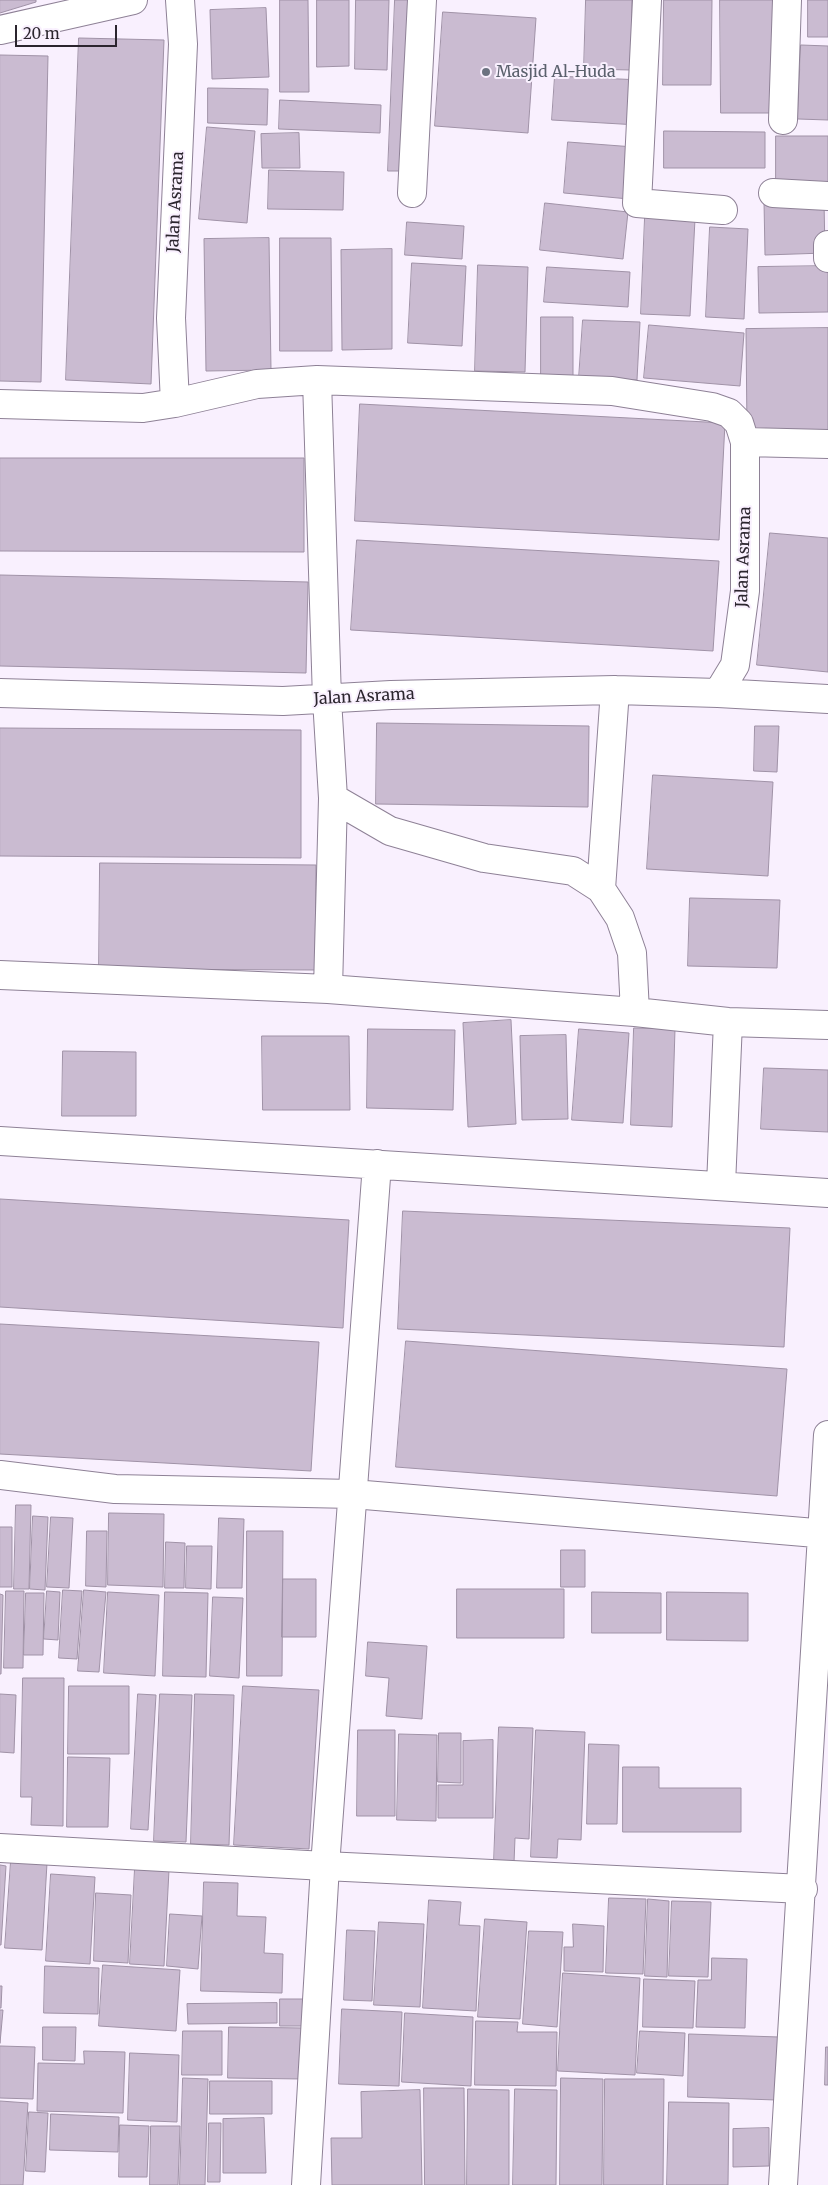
<!DOCTYPE html>
<html>
<head>
<meta charset="utf-8">
<style>
	body { margin:0 }
	#map { position:relative; width:828px; height:2185px; overflow:hidden; background:#f9f0fe; font-family:Merriweather,serif }
	canvas { display:block }
	.scale { position:absolute; left:15px; top:25px; width:102px; height:22px; box-sizing:border-box; border:2px solid #2b252e; border-top:0; padding-left:6px; font-size:15px; line-height:18px; white-space:nowrap; color:#2b252e; -webkit-text-stroke:4px #f9f0fe; paint-order:stroke }
</style>
</head>
<body>
<div id="map">
<canvas width="828" height="2185"></canvas>
<div class="scale">20 m</div>
</div>
<script>
const c = document.querySelector('canvas').getContext('2d');
c.lineJoin = 'round';
function fill(path, color) { c.fillStyle = color; c.fill(path, 'evenodd'); }
function strokePath(path, color, width, dash) { c.strokeStyle = color; c.lineWidth = width; c.lineCap = dash ? 'butt' : 'round'; c.setLineDash(dash || []); c.stroke(path); }
function drawText(font, color, halo, rows, align = 'center') {
  c.font = font + ' Merriweather,serif'; c.lineWidth = 4; c.setLineDash([]); c.textBaseline = 'middle'; c.strokeStyle = halo; c.fillStyle = color; for (const [text, x, y, turn = 0] of rows) {
    c.save(); c.translate(x, y); c.rotate((+turn || 0) * Math.PI / 180); c.textAlign = isNaN(turn) ? turn : align; if (halo) c.strokeText(text, 0, 0); c.fillText(text, 0, 0); c.restore();
  }
}
const building = new Path2D(`
	M0 0H36V2L0 13Z
	M280 0H308L309 92H280Z
	M317 0H349V66L317 67Z
	M356 0H389L387 70 355 69Z
	M395 0H414L407 171H388Z
	M586 0H632L631 70 584 69Z
	M664 0H712L711 85H663Z
	M720 0H775L776 113H721Z
	M808 0H828V37H808Z
	M266 8 269 77 212 79 210 10Z
	M443 12 536 18 528 133 435 126Z
	M79 38 164 40 151 384 66 380Z
	M801 45 828 46V120L798 119Z
	M0 55 48 56 41 382 0 381Z
	M555 76 641 80 638 125 552 120Z
	M208 88 268 89 267 125 208 123Z
	M280 100 381 105 380 133 279 129Z
	M207 127 255 131 247 223 199 219Z
	M664 131 765 132V168H664Z
	M299 133 300 168H262L261 134Z
	M776 136H828V187H776Z
	M568 142 634 147 629 199 564 193Z
	M269 170 344 172 343 210 268 209Z
	M824 200 825 253 765 255 764 201Z
	M545 203 628 212 623 259 540 250Z
	M645 217 695 219 690 316 641 314Z
	M407 222 464 226 462 259 405 255Z
	M710 227 748 229 744 319 706 317Z
	M269 238 271 370 206 371 204 239Z
	M280 238H331L332 351H280Z
	M392 249V349L342 350 341 250Z
	M412 263 466 266 462 346 408 343Z
	M478 265 528 267 525 372 475 371Z
	M828 266V312L759 313 758 267Z
	M547 267 630 272 628 307 544 302Z
	M541 317H573V382H541Z
	M583 320 640 322 637 380 579 378Z
	M649 325 744 333 740 386 644 378Z
	M828 328V432H747L746 329Z
	M360 404 725 423 719 540 355 521Z
	M0 458H304V552L0 551Z
	M770 533 828 538V672L757 665Z
	M357 540 719 561 713 651 351 630Z
	M0 575 308 582 306 673 0 666Z
	M377 723 589 726 588 807 376 804Z
	M755 726H779L777 772 754 771Z
	M0 728 301 730V858L0 856Z
	M653 775 773 782 768 876 647 869Z
	M100 863 316 865 315 970 99 969Z
	M690 898 780 900 777 968 688 966Z
	M511 1020 516 1124 468 1127 463 1023Z
	M634 1028 675 1029 672 1127 631 1125Z
	M368 1029 455 1030 453 1110 367 1108Z
	M579 1029 629 1033 623 1123 572 1120Z
	M566 1035 568 1119 522 1120 520 1036Z
	M262 1036H349L350 1110H263Z
	M63 1051 136 1052V1116H62Z
	M764 1068 828 1070V1132L761 1129Z
	M0 1199 349 1220 343 1328 0 1307Z
	M403 1211 790 1228 784 1347 398 1329Z
	M0 1324 319 1342 311 1471 0 1454Z
	M406 1341 787 1369 777 1496 396 1467Z
	M16 1505H31L29 1589H14Z
	M109 1513 164 1514 163 1587 108 1585Z
	M33 1516 48 1517 45 1590 30 1589Z
	M51 1517 73 1518 69 1588 47 1587Z
	M219 1518 244 1519 242 1588H217Z
	M0 1527H12V1587H0Z
	M87 1531H107L106 1587 86 1586Z
	M247 1531H283L282 1676H247Z
	M166 1542 185 1543 184 1588H165Z
	M187 1546H212L211 1589 186 1588Z
	M561 1550H585V1587H561Z
	M283 1579H316V1637H282Z
	M457 1589H564V1638H457Z
	M63 1590 82 1591 77 1659 59 1658Z
	M84 1590 106 1592 99 1672 78 1671Z
	M6 1591H24L23 1668H4Z
	M47 1591 60 1592 58 1640 44 1639Z
	M108 1592 159 1595 155 1676 104 1673Z
	M165 1592 208 1593 206 1677 163 1676Z
	M592 1592 661 1593V1633H592Z
	M667 1592 748 1593V1641L667 1640Z
	M26 1593H44L43 1655H24Z
	M0 1594 3 1595 1 1674H0Z
	M213 1597 243 1598 239 1678 210 1676Z
	M368 1642 427 1646 422 1719 386 1716 389 1678 366 1676Z
	M23 1678H64L63 1826 31 1825 32 1797H21Z
	M69 1686H129V1754H68Z
	M243 1686 319 1690 309 1849 234 1845Z
	M0 1694 16 1695 14 1753 0 1752Z
	M138 1694 156 1695 148 1830 131 1829Z
	M160 1694 192 1695 186 1842 154 1841Z
	M195 1694 234 1695 229 1845 191 1844Z
	M499 1727 533 1728 529 1839 515 1838 514 1863 494 1862Z
	M358 1730H395V1816H357Z
	M536 1730 585 1732 581 1840 558 1839 557 1858 531 1857Z
	M439 1733H461V1783L438 1782Z
	M399 1734 437 1735 436 1821 397 1820Z
	M493 1740V1818H438V1785H463V1741Z
	M589 1744 619 1745 617 1824H587Z
	M68 1757 110 1758 108 1827H67Z
	M623 1767H659V1788H741V1832H623Z
	M11 1861 47 1863 42 1950 5 1948Z
	M0 1865 6 1866 1 1945H0Z
	M135 1868 169 1870 164 1966 130 1964Z
	M51 1874 95 1877 90 1964 46 1961Z
	M204 1882 238 1883 237 1916 266 1917 264 1953 283 1954 282 1993 201 1991Z
	M96 1893 131 1895 128 1963 94 1961Z
	M609 1898 646 1899 643 1974 606 1973Z
	M648 1899 669 1901 667 1977 645 1976Z
	M429 1900 461 1902 459 1925 480 1926 476 2011 423 2008Z
	M672 1901 711 1902 708 1977 669 1976Z
	M170 1914 202 1916 198 1969 167 1966Z
	M485 1919 527 1922 520 2019 478 2017Z
	M379 1922 424 1924 420 2007 374 2005Z
	M573 1924 604 1926 603 1972 564 1971V1947H573Z
	M347 1930 375 1931 372 2001 344 2000Z
	M529 1931 563 1932 557 2027 523 2024Z
	M712 1958 747 1959 745 2028 696 2027 698 1980H711Z
	M103 1965 180 1970 176 2031 99 2026Z
	M45 1966 99 1968 98 2014 44 2013Z
	M563 1973 640 1978 635 2075 558 2071Z
	M644 1979 695 1981 693 2028 643 2027Z
	M0 1986H2L1 2008H0Z
	M280 1999H307V2026H280Z
	M277 2003V2023L188 2024 187 2004Z
	M342 2009 402 2012 399 2086 339 2084Z
	M0 2010H3L0 2043Z
	M405 2013 473 2017 471 2086 402 2082Z
	M476 2021 518 2022 517 2032H557L556 2086 475 2085Z
	M43 2027H76L75 2061 43 2060Z
	M229 2027 303 2028V2079L228 2078Z
	M183 2031H222V2075H182Z
	M640 2031 685 2033 683 2076 637 2073Z
	M689 2034 779 2037 776 2100 688 2097Z
	M0 2046 35 2047 33 2099 0 2098Z
	M826 2047H828V2085H825Z
	M84 2051 125 2052 123 2113 37 2111 38 2063 84 2064Z
	M130 2053 179 2055 177 2122 128 2120Z
	M183 2078 208 2079 205 2185H180Z
	M561 2078 603 2079 602 2185H560Z
	M605 2079H664L663 2185H604Z
	M210 2081H272V2114H210Z
	M424 2088H464L465 2185H425Z
	M468 2089 509 2090V2185H467Z
	M515 2089 557 2090 556 2185H513Z
	M420 2090 422 2185H332L331 2138H362L361 2092Z
	M0 2101 28 2103 23 2185H0Z
	M669 2102 729 2103 728 2185H667Z
	M29 2112 48 2113 45 2172 26 2171Z
	M51 2114 119 2117 118 2152 50 2150Z
	M264 2118 266 2173H223V2119Z
	M209 2123H221L220 2182H208Z
	M120 2125 149 2126 147 2177H119Z
	M151 2126H180L178 2185H150Z
	M769 2128V2166L733 2167V2129Z`);
const minor = new Path2D(`
	M647 0 637 203 723 210
	M0 30 133 0
	M783 120 787 0
	M412 193 422 0
	M773 193 828 196
	M828 245V258
	M317 380 327 699 333 798 390 831 484 858 573 871 601 889 620 918 632 953 635 1012
	M175 403 171 318 183 44 180 0
	M0 404 143 408 175 403 257 384 317 380 612 391 712 407 729 413 739 423 745 442V591L735 665 718 693 615 690 391 695 283 701 0 693
	M745 442 828 444
	M718 693 828 699
	M601 889 615 690
	M0 975 328 989 635 1012 728 1022 828 1025
	M328 989 333 798
	M0 1141 828 1193
	M721 1185 728 1022
	M0 1475 115 1489 353 1494 828 1534
	M0 1848 325 1866 803 1889
	M306 2185 325 1866 377 1164
	M783 2185 828 1435`);
const markers = [
	[486,72,5,"#6b7280"]
];
const worshipNames = [
	["Masjid Al-Huda",496,72]
];
const streetNames = [
	["Jalan Asrama",176,202,-87],
	["Jalan Asrama",744,557,-88],
	["Jalan Asrama",364,697,-3]
];
fill(building, '#cabbd1');
strokePath(building, '#a092a7', 1);
strokePath(minor, '#8e8196', 30);
strokePath(minor, '#fff', 28);
for (const [x, y, r, color] of markers) { const dot = new Path2D(); dot.arc(x, y, r, 0, 2 * Math.PI); c.fillStyle = color; c.fill(dot); strokePath(dot, '#f9f0fe', 2); }
drawText('16px', '#5b616d', '#f9f0fe', worshipNames, 'left');
drawText('16px', '#2b252e', '#f9f0fe', streetNames);
</script>
</body>
</html>
